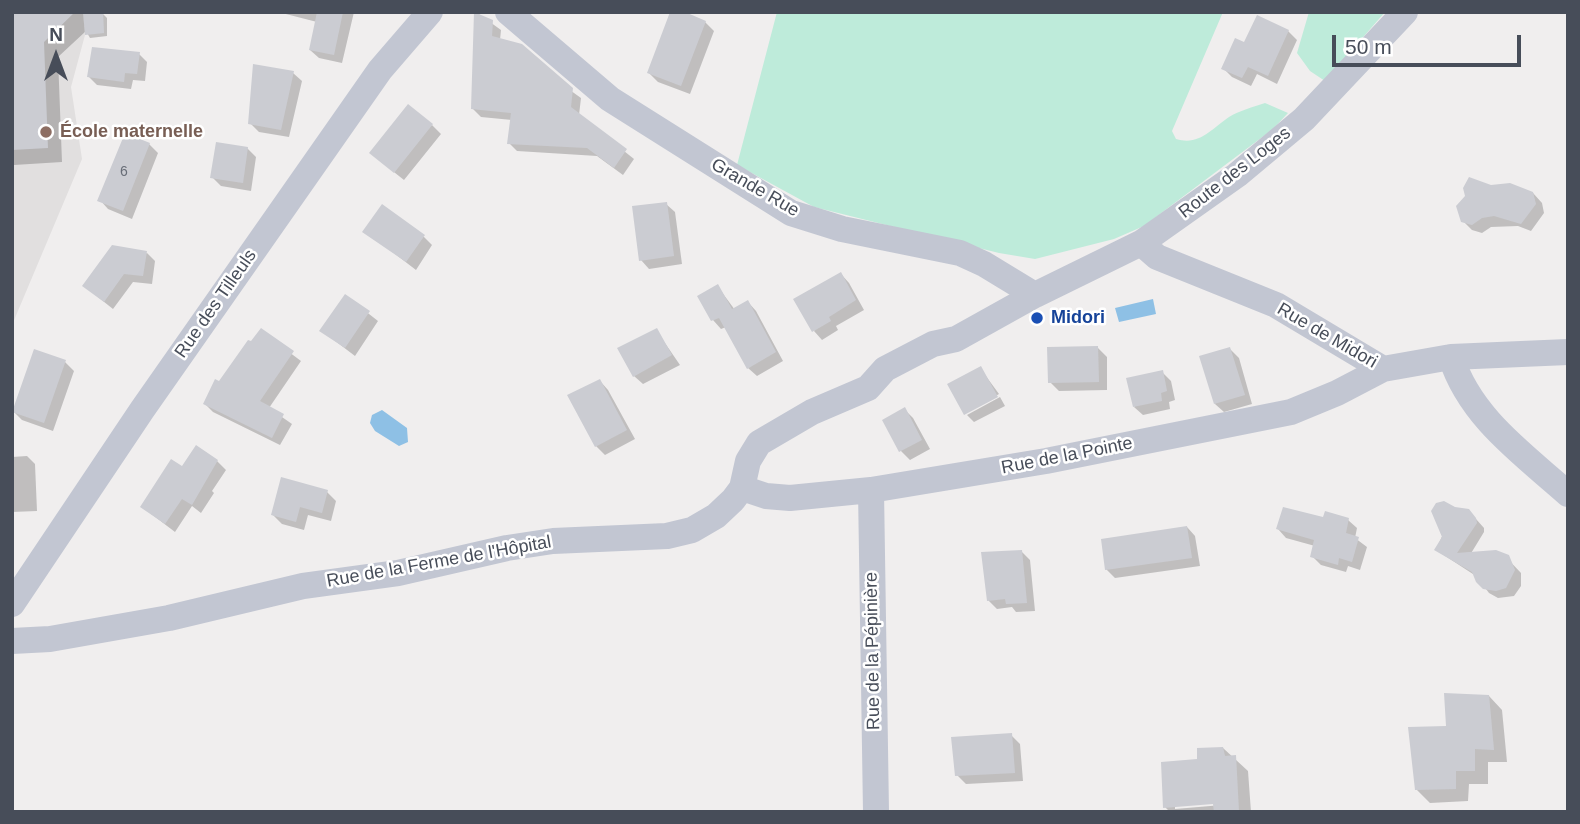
<!DOCTYPE html>
<html>
<head>
<meta charset="utf-8">
<style>
	body { margin:0 }
	#map { position:relative; width:1580px; height:824px; overflow:hidden; background:#f0eeee; font-family:Helvetica,sans-serif }
	canvas { display:block }
	.frame { position:absolute; inset:0; border:14px solid #474d59; pointer-events:none }
	.north { position:absolute; left:21px; top:21px; width:70px; height:70px; -webkit-text-stroke:5px #fff; paint-order:stroke; rotate:0deg; font-size:19px; font-weight:700; line-height:28px; text-align:center; color:#474d59 }
	.north::after { content:''; display:block; margin:auto; width:24px; height:32px; background:#474d59; clip-path:polygon(50% 0,100% 100%,50% 72%,0 100%) }
	.scale { position:absolute; left:1332px; top:35px; width:189px; height:32px; box-sizing:border-box; border:4px solid #474d59; border-top:0; padding-left:9px; font-size:21px; line-height:24px; white-space:nowrap; color:#474d59; -webkit-text-stroke:5px #fff; paint-order:stroke }
</style>
</head>
<body>
<div id="map">
<canvas width="1580" height="824"></canvas>
<div class="frame"></div>
<div class="north">N</div>
<div class="scale">50 m</div>
</div>
<script>
const c = document.querySelector('canvas').getContext('2d');
c.lineJoin = 'round';
function fill(path, color) { c.fillStyle = color; c.fill(path, 'evenodd'); }
function strokePath(path, color, width, dash) { c.strokeStyle = color; c.lineWidth = width; c.lineCap = dash ? 'butt' : 'round'; c.setLineDash(dash || []); c.stroke(path); }
function drawText(font, color, halo, rows, align = 'center') {
  c.font = font + ' Helvetica,sans-serif'; c.lineWidth = 5; c.setLineDash([]); c.textBaseline = 'middle'; c.strokeStyle = halo; c.fillStyle = color; for (const [text, x, y, turn = 0] of rows) {
    c.save(); c.translate(x, y); c.rotate((+turn || 0) * Math.PI / 180); c.textAlign = isNaN(turn) ? turn : align; if (halo) c.strokeText(text, 0, 0); c.fillText(text, 0, 0); c.restore();
  }
}
const education = new Path2D(`
	M12 12H83L85 35 71 87 82 159 12 325Z`);
const green = new Path2D(`
	M777 12H1223L1172 131 1176 139C1200 146 1211 129 1229 117 1239 111 1253 107 1265 103L1288 113 1273 129 1144 226 1114 239 1035 259 999 253 814 207 737 165Z
	M1309 12H1385L1325 81 1310 71 1297 53Z`);
const water = new Path2D(`
	M1153 299 1156 314 1119 322 1115 308Z
	M382 410 407 428 408 442 399 446 375 431 370 423 372 415Z`);
const shadow = new Path2D(`
	M12 12 103 14 107 18V36L90 38 86 31 58 57 62 162 14 165 12 176Z
	M278 12H354L342 63 319 58 310 50 317 22Z
	M476 12 501 30 500 40 581 98 579 115 634 159 623 175 597 156 517 151 509 143 512 120 481 117 473 109Z
	M705 22 714 31 690 94 658 82 649 73Z
	M1288 31 1297 40 1277 84 1257 74 1251 86 1232 77 1223 68 1245 44Z
	M139 54 147 62 145 81 133 80 131 89 97 85 89 77Z
	M293 73 302 81 289 137 259 132 250 123Z
	M432 125 441 134 404 180 380 161Z
	M126 136 149 144 158 153 132 219 108 209 100 200Z
	M247 148 256 157 251 191 221 186 212 177Z
	M1491 186 1533 193 1542 203 1544 213 1531 231 1518 226 1491 227 1482 233 1472 230 1463 221Z
	M666 204 675 212 682 264 649 269 641 260Z
	M365 231 424 237 432 245 416 270Z
	M147 253 155 261 152 284 133 282 113 309 84 286Z
	M841 274 849 283 864 310 836 326 838 330 822 340 814 331Z
	M718 287 735 310 748 302 756 311 783 361 757 376 748 368 726 327 721 329 713 320Z
	M346 296 378 321 355 356 322 331Z
	M656 330 680 365 643 384 634 376Z
	M261 331 301 361 269 408 292 424 280 445 213 412 205 404Z
	M1098 348 1107 357V390L1059 391 1050 382Z
	M1230 349 1239 358 1252 404 1224 412 1215 404Z
	M65 362 74 371 53 431 22 420 13 411Z
	M980 368 999 394 966 412Z
	M1162 372 1171 381 1175 400 1169 402 1170 409 1143 415 1134 407Z
	M600 381 608 390 635 439 605 455 596 446Z
	M1000 397 1005 406 974 422 967 415Z
	M905 410 913 418 930 449 910 460 901 451 884 421Z
	M27 456 35 464 37 511 12 512V457Z
	M217 461 226 470 212 491 214 493 201 513 192 506 175 532 142 507 183 469Z
	M327 492 336 501 331 521 308 515 304 530 282 524 273 515Z
	M1454 509 1468 510 1484 528V532L1470 555 1502 553 1521 573V586L1514 596 1498 598 1489 593 1476 576 1436 550Z
	M1324 519 1348 520 1357 528 1355 538 1367 547 1360 570 1348 566 1346 572 1321 565 1312 556 1315 546 1286 538 1278 529Z
	M1187 527 1195 536 1200 566 1115 578 1106 569Z
	M1021 551 1030 560 1035 611 1016 612 1012 607 997 609 988 600 983 553Z
	M1489 696 1502 710 1507 762H1488V784H1469L1468 801 1430 803 1416 789 1448 728Z
	M1011 735 1020 744 1023 781 966 784 957 775Z
	M1223 748 1248 771 1251 812H1170L1165 807 1199 760ZM1222 802V805L1175 809V805Z`);
const building = new Path2D(`
	M12 12H75L44 42 48 148 12 150Z
	M83 12H103L104 33 85 35Z
	M317 12H343L334 55 309 50Z
	M474 12 493 20 492 36 522 44 573 88 571 107 627 149 614 168 587 148 507 144 511 113 471 109Z
	M670 12H685L706 21 681 86 647 73Z
	M1257 15 1289 30 1268 76 1248 67 1242 78 1221 69 1235 38 1244 42Z
	M92 47 140 52 137 74 125 73 124 82 87 77Z
	M253 64 294 71 281 130 248 124Z
	M408 104 433 124 394 173 369 153Z
	M125 133 150 143 123 211 97 201Z
	M216 142 248 147 243 183 210 178Z
	M1469 177 1491 185 1510 183 1533 192 1536 204 1521 224 1494 216 1482 218 1472 225 1461 222 1456 206 1465 196 1463 188Z
	M667 202 674 256 639 261 632 206Z
	M382 204 425 235 406 262 362 232Z
	M112 245 147 251 143 276 124 274 104 302 82 286Z
	M841 272 856 300 829 317 831 321 812 332 793 299Z
	M718 284 732 309 748 300 776 352 747 369 719 318 711 321 697 296Z
	M345 294 370 311 345 348 319 331Z
	M261 328 294 351 260 401 284 414 272 438 203 404 215 379 219 381 248 340 251 341Z
	M657 328 672 355 633 377 617 348Z
	M1098 346 1099 382 1048 383 1047 347Z
	M1230 347 1245 395 1214 404 1199 356Z
	M34 349 66 360 44 423 12 412Z
	M981 366 998 397 964 415 947 384Z
	M1163 370 1167 391 1161 393 1162 401 1133 407 1126 378Z
	M600 379 627 430 595 447 567 395Z
	M905 407 922 440 899 452 882 420Z
	M196 445 218 460 192 505 182 499 165 524 140 507 171 459 182 466Z
	M281 477 328 490 322 513 300 507 296 522 271 515Z
	M1444 501 1455 507 1469 509 1476 518 1477 523 1457 553 1496 550 1509 555 1515 570 1506 588 1496 591 1483 589 1476 582 1472 572 1434 550 1442 537 1431 511 1436 503Z
	M1283 507 1323 517 1325 511 1349 518 1346 533 1359 537 1352 562 1339 558 1338 565 1310 557 1314 540 1276 529Z
	M1187 526 1192 558 1105 570 1101 539Z
	M1022 550 1027 603 1006 604 1005 599 987 601 981 552Z
	M1444 693 1489 695 1494 750 1475 749V771H1456V789L1415 790 1408 727 1446 726Z
	M1012 733 1015 773 955 776 951 737Z
	M1223 747 1225 756 1236 755 1239 812H1214L1213 804 1163 808 1161 762 1197 759V748Z`);
const minor = new Path2D(`
	M508 12 610 99 791 213 842 229 960 253 984 264 1035 295
	M1141 243 1157 257 1276 305 1383 369 1451 357 1568 352
	M1451 357C1470 417 1522 453 1568 494
	M742 488 766 496 790 498 871 490 1046 461 1291 412 1337 393 1383 369
	M871 490 876 812
	M12 604 142 410 380 70 430 12
	M12 641 50 639 169 618 303 586 398 573 507 548 553 541 667 536 692 530 716 516 733 500 742 488 748 461 759 443 812 412 868 388 885 369 933 344 956 339 1035 295 1141 243 1237 175 1304 119 1405 12`);
const markers = [
	[46,132,7,"#8d6e63"],
	[1037,318,7,"#1a4fb4"]
];
const numberNames = [
	["6",124,172]
];
const educationNames = [
	["École maternelle",60,132]
];
const streetNames = [
	["Route des Loges",1235,173,-38],
	["Grande Rue",755,188,30],
	["Rue des Tilleuls",216,304,-55],
	["Rue de Midori",1327,336,30],
	["Rue de la Pointe",1067,456,-11],
	["Rue de la Ferme de l'Hôpital",439,562,-10],
	["Rue de la Pépinière",873,651,-91]
];
const transitNames = [
	["Midori",1051,318]
];
fill(education, '#e1dfdf');
fill(green, '#beebda');
fill(water, '#8ec0e5');
fill(shadow, '#0003');
fill(building, '#cbccd2');
strokePath(minor, '#c2c6d2', 26);
for (const [x, y, r, color] of markers) { const dot = new Path2D(); dot.arc(x, y, r, 0, 2 * Math.PI); c.fillStyle = color; c.fill(dot); strokePath(dot, '#fff', 2.5); }
drawText('14px', '#686d77', null, numberNames);
drawText('bold 18px', '#785e54', '#fff', educationNames, 'left');
drawText('18px', '#474d59', '#fff', streetNames);
drawText('bold 18px', '#164399', '#fff', transitNames, 'left');
</script>
</body>
</html>
